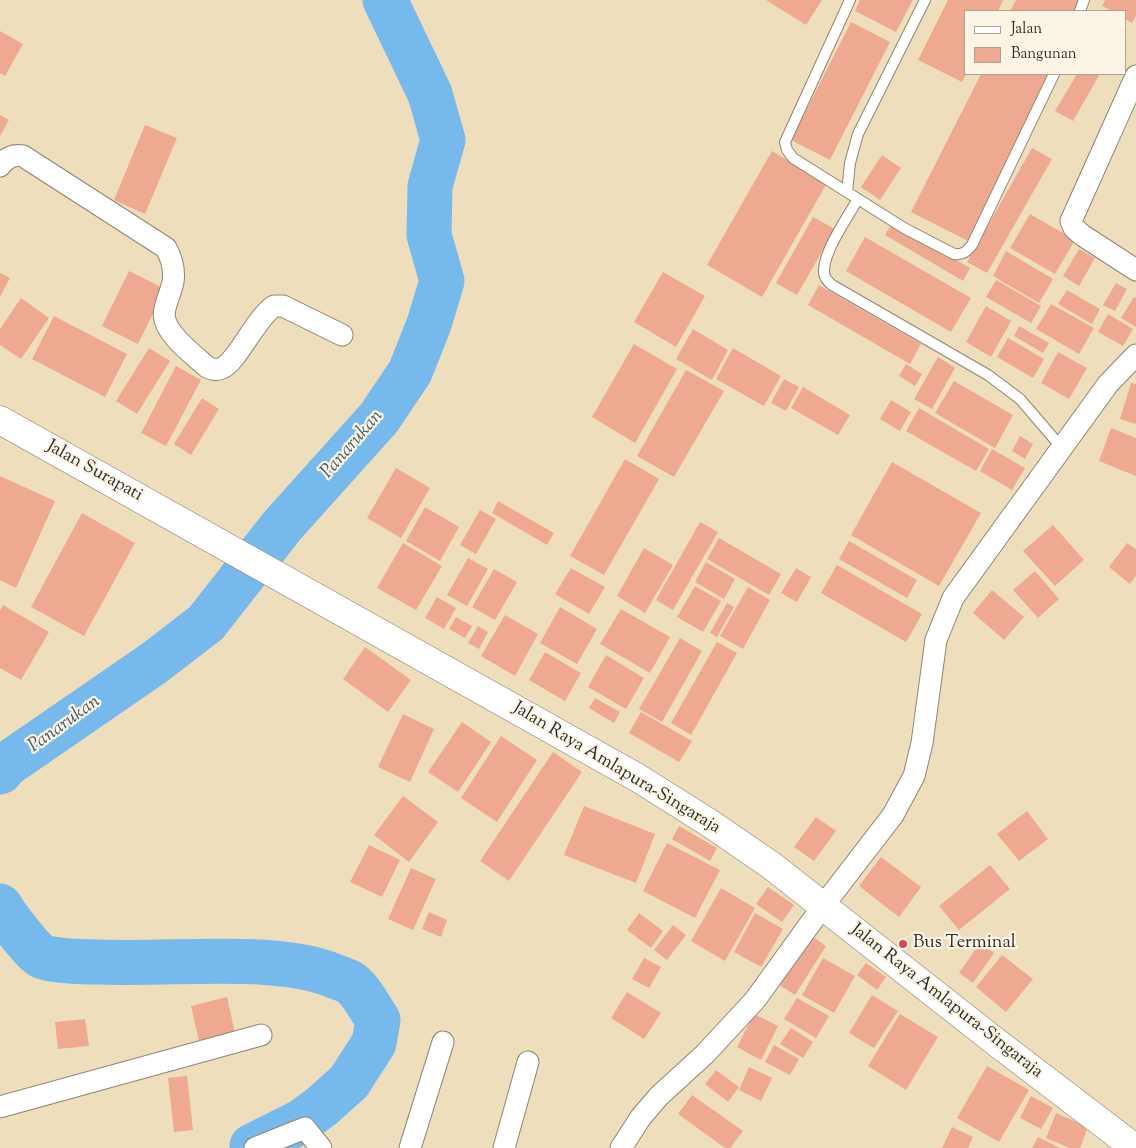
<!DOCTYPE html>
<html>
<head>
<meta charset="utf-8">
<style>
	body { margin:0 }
	#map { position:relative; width:1136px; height:1148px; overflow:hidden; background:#efdebc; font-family:"Sorts Mill Goudy",serif }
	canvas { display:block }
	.legend { position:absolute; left:964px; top:10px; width:162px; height:65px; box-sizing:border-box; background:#fcf5e5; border:1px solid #a8a49b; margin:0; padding:6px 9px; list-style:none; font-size:15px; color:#2b2b2b }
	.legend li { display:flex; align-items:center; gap:10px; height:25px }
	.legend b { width:25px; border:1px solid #a8a49b }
</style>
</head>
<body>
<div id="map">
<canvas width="1136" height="1148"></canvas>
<ul class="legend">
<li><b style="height:6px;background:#fff"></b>Jalan</li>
<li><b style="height:14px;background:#efa990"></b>Bangunan</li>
</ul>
</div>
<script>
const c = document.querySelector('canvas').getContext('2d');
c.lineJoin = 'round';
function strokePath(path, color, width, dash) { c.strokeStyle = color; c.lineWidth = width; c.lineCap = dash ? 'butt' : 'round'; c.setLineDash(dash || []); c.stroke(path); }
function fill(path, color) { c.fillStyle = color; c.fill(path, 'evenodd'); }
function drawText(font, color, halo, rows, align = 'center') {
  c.font = font + ' "Sorts Mill Goudy",serif'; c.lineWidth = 4.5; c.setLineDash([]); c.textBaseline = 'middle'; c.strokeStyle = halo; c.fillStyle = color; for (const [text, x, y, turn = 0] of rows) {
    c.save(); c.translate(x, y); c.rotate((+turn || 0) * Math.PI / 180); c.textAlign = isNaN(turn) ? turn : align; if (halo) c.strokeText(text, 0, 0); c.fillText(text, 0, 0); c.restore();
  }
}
const river = new Path2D(`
	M0 772 6 765 154 663 206 623 282 526 379 418 410 372 429 324 442 281 429 235 430 186 443 140 430 94 385 0
	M0 906C6 916 32 951 41 956 50 961 88 962 101 962 154 964 206 959 260 962 285 964 310 966 334 976 339 978 346 980 351 983 362 992 370 1008 378 1020L374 1043 349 1082 321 1107 302 1121 252 1146`);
const building = new Path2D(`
	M766 0H822L806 25Z
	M860 0H913L896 32 855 11Z
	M948 0H1003L998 11H965V74H966L962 82 918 60Z
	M1016 0H1080L1074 11H1010Z
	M1105 0H1136V16L1132 23 1125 19V11H1112L1102 6Z
	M851 22 890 42 830 160 791 140Z
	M0 31 23 44 5 76 0 73Z
	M981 74H1052L968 241 911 212Z
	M1077 74H1100L1073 121 1055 111Z
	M0 115 9 120 0 136Z
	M145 125 177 138 145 214 114 200Z
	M1032 148 1052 159 987 273 967 262Z
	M772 151 827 183 762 297 707 265Z
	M882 155 901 168 880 200 861 187Z
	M1030 214 1075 240 1055 274 1010 248Z
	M813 217 835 229 797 295 776 283Z
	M892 223 970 268 963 281 885 235Z
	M865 237 971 298 951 332 846 271Z
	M1079 249 1095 258 1079 286 1063 276Z
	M1006 251 1053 279 1039 303 993 276Z
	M129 271 165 289 138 344 102 326Z
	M663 272 705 296 676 347 634 322Z
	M0 273 10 278 0 297Z
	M996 280 1041 306 1031 323 986 297Z
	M1116 283 1127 289 1115 311 1103 305Z
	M819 285 921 344 910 364 808 305Z
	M1067 290 1100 309 1092 324 1058 304Z
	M1134 297 1136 298V327L1121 318Z
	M21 298 49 318 21 359 0 345V329Z
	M1051 304 1094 328 1079 354 1036 329Z
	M986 306 1011 321 991 357 966 342Z
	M1108 314 1133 329 1123 346 1098 332Z
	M54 316 127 354 105 397 32 359Z
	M1019 326 1049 343 1043 353 1014 336Z
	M693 329 728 350 712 380 676 359Z
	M1008 338 1044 359 1033 378 997 357Z
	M634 344 677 369 635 443 592 417Z
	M149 348 170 361 137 414 116 401Z
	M733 348 781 376 764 406 716 379Z
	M1058 352 1087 368 1069 399 1041 383Z
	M938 357 955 368 932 409 914 399Z
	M906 364 922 374 915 386 899 376Z
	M176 366 201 380 166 446 141 433Z
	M686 370 724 391 674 477 637 456Z
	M784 379 799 387 786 411 771 403Z
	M954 381 1013 415 995 448 935 413Z
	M1131 383 1136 384V424L1120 419Z
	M803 387 850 415 838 435 791 408Z
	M202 398 219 409 191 455 174 444Z
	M891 400 911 412 900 431 880 419Z
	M919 408 989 449 976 471 906 431Z
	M1111 428 1136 438V476L1099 461Z
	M1020 436 1033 444 1025 459 1012 451Z
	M992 449 1025 468 1012 490 980 471Z
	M625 459 659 479 604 575 570 556Z
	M892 462 981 513 939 586 851 535Z
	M396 468 430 488 401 538 367 518Z
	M0 476 55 501 16 588 0 580Z
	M498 501 554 533 547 545 492 513Z
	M425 507 459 527 440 561 406 541Z
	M480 510 496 519 476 554 460 545Z
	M82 513 135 543 84 636 31 607Z
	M700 522 718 532 673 610 656 600Z
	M1053 525 1084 560 1055 586 1023 551Z
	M719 538 781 574 769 595 707 559Z
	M849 541 917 580 907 598 839 559Z
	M403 543 442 566 416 610 377 588Z
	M1127 543 1136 549V576L1130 584 1109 567Z
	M644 548 673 565 645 613 617 596Z
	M468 558 488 569 467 606 447 595Z
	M706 562 735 579 724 599 695 582Z
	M837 565 922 614 906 642 821 593Z
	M571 568 605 587 589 614 555 594Z
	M796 568 811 577 797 602 781 593Z
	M494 569 517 582 495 620 472 607Z
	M1035 571 1059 599 1038 618 1013 590Z
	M695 586 721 601 703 632 677 617Z
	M748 587 770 600 743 649 720 636Z
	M992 590 1024 617 1004 640 973 613Z
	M437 597 456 608 444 629 425 618Z
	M727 603 734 607 717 637 710 633Z
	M3 605 49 632 21 680 0 668V611Z
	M560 607 597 629 577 664 540 643Z
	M621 609 670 637 650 673 600 644Z
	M505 615 538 634 515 676 481 656Z
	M456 617 472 626 465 638 449 629Z
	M478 626 488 632 479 649 468 643Z
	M680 638 702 651 662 722 639 709Z
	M717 642 737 653 691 735 671 723Z
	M365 647 411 680 388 712 343 679Z
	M545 652 581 673 565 701 529 680Z
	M606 655 644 678 626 709 588 687Z
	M595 698 620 712 614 723 589 708Z
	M641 712 692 741 679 762 629 733Z
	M403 714 434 729 410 782 378 767Z
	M462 722 491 742 458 792 428 772Z
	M501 736 537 760 497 822 461 798Z
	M553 752 582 772 509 881 480 861Z
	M403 796 438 822 409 862 374 835Z
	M584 806 655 834 636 883 564 855Z
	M1027 811 1048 839 1019 861 997 834Z
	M816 817 836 831 814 861 794 847Z
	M679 826 717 848 710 861 672 839Z
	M667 843 720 870 695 918 643 891Z
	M369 845 400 860 382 897 350 882Z
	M881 857 921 887 899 917 859 886Z
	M990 865 1010 889 959 930 939 906Z
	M411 868 436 879 413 930 388 919Z
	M768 887 794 905 782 922 756 904Z
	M721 888 755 908 725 961 691 941Z
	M429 912 447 920 441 937 422 929Z
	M639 913 663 931 651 948 627 930Z
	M755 913 783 929 761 967 734 952Z
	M673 925 686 935 667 960 654 950Z
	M810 935 826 946 795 995 778 984Z
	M980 943 994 953 973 983 959 973Z
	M1002 955 1033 979 1006 1012 976 987Z
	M644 958 661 967 649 988 632 979Z
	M823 958 855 976 834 1013 802 995Z
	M866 963 886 977 877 990 857 975Z
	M627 992 661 1013 644 1039 611 1018Z
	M872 995 898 1011 874 1048 849 1033Z
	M227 997 235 1033 199 1041 191 1006Z
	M797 998 829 1016 816 1038 784 1019Z
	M754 1014 778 1026 761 1060 737 1047Z
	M900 1014 938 1037 906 1090 868 1066Z
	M85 1019 89 1046 58 1049 55 1022Z
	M791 1028 813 1042 803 1058 780 1044Z
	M774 1045 799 1059 790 1075 765 1062Z
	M987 1066 1029 1090 999 1142 957 1118Z
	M749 1067 772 1078 761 1101 739 1090Z
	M716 1070 739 1087 728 1102 705 1084Z
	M187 1076 193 1130 174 1132 168 1078Z
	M692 1095 743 1131 730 1148H725L678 1114Z
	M1031 1096 1053 1108 1041 1129 1020 1118Z
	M1056 1113 1088 1127 1080 1148H1070L1046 1138Z
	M952 1127 973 1137 968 1148H942Z
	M1038 1137 1060 1148H1032Z`);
const service = new Path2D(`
	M850 0 785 142 787 150 793 158 904 228 954 254C963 255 966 252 972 245L1054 74
	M1080 11 1084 0
	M847 192 850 163 858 134 925 0
	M858 199C848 216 825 250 824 269 823 276 827 281 832 285L988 375 1020 399 1062 448`);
const minor = new Path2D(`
	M1136 76 1071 221 1074 228 1082 235 1136 270
	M0 166C6 158 13 154 23 156L166 248C172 259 175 269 173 282 168 305 155 314 175 337 184 348 196 357 207 367 211 369 216 371 222 368 237 362 255 319 274 306H283L342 335
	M0 1107 261 1035
	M255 1148 305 1128 321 1148
	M410 1148 443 1042
	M504 1148 528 1062
	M621 1148 641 1117 659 1096 705 1054 755 1000 823 906 893 815 914 776 922 743 936 640 953 598 1108 384 1136 355`);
const trunk = new Path2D(`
	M0 420 638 778 711 824 772 866 996 1042 1135 1148`);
const markers = [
	[903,944,5,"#d1495b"]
];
const streetNames = [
	["Jalan Surapati",94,472,29],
	["Jalan Raya Amlapura-Singaraja",616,769,31],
	["Jalan Raya Amlapura-Singaraja",946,1002,38]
];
const poiNames = [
	["Bus Terminal",913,944]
];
const waterNames = [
	["Panarukan",353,445,-49],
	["Panarukan",65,725,-36]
];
strokePath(river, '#76b9ec', 45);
fill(building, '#efa990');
strokePath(service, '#8d8474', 12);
strokePath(minor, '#8d8474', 23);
strokePath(trunk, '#8d8474', 29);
strokePath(service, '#fff', 10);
strokePath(minor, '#fff', 21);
strokePath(trunk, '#fff', 28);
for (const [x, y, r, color] of markers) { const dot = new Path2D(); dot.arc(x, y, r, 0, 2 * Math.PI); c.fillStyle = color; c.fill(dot); strokePath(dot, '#fcf5e5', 2); }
drawText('18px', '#2b2b2b', '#fcf5e5', streetNames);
drawText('18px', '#2b2b2b', '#fcf5e5', poiNames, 'left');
drawText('italic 19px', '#425665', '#fcf5e5', waterNames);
</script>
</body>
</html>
